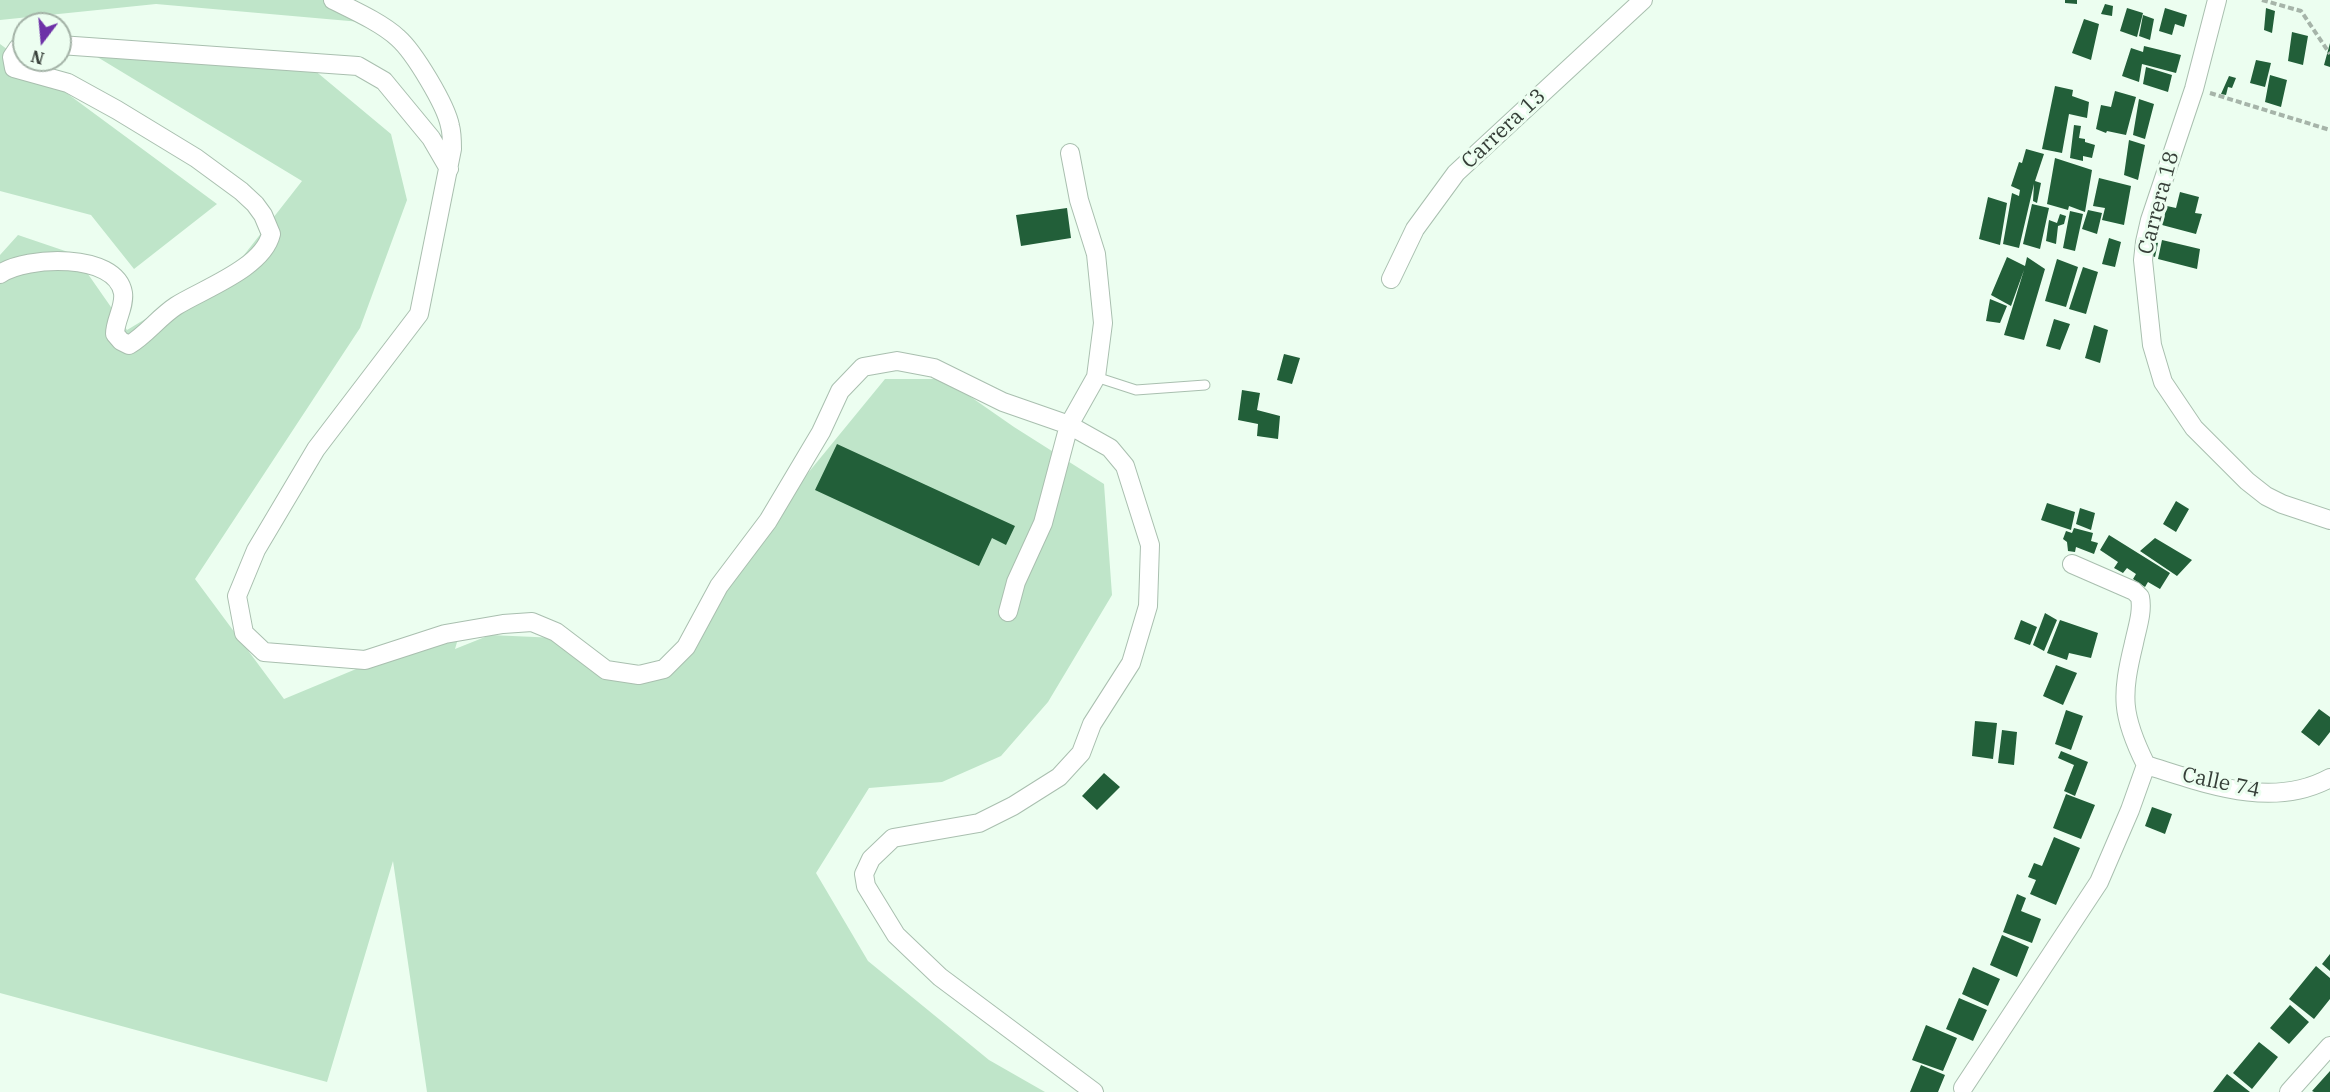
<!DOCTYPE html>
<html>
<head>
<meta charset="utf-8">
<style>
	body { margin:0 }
	#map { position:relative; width:2330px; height:1092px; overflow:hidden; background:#ecfef0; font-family:"IBM Plex Serif",serif }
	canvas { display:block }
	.north { position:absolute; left:12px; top:12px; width:60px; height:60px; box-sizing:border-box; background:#ecfef0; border:2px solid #a3b2a6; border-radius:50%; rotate:196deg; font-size:16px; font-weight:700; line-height:24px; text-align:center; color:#363f38 }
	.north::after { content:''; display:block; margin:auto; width:21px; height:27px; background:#6d31a7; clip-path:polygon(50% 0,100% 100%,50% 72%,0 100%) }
</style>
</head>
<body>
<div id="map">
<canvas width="2330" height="1092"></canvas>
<div class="north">N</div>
</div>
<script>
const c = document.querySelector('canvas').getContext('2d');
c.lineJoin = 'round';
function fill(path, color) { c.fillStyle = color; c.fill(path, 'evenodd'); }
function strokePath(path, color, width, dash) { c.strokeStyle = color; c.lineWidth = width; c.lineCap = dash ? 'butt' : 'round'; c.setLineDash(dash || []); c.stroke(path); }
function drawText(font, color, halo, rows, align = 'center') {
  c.font = font + ' "IBM Plex Serif",serif'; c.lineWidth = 6; c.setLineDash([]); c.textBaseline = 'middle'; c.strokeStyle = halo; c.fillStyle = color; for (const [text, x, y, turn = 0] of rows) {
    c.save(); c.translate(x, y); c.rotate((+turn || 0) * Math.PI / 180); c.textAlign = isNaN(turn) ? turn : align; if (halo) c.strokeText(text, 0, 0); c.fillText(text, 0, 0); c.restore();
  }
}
const green = new Path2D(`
	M0 0H326L372 23 156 4 0 20Z
	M0 44 217 204 134 269 91 215 0 191Z
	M94 55 307 64 391 134 407 200 360 328 195 579 284 699 462 625 455 649 490 635 557 638 638 683 697 645 741 560 808 473 885 379H945L1014 427 1104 484 1112 595 1048 702 1001 756 942 782 869 788 816 873 868 961 989 1060 1045 1092H427L393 861 327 1082 0 993V255L18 235 74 254 127 330 237 264 302 181Z`);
const building = new Path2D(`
	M2065 0H2077V4L2065 3Z
	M2105 4 2113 6 2112 16 2101 14Z
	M2127 8 2143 13 2137 37 2120 31Z
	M2165 8 2187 15 2184 27 2175 24 2172 35 2159 31Z
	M2266 8 2275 11 2272 33 2264 30Z
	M2143 15 2154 19 2150 40 2139 36Z
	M2084 19 2099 24 2091 60 2072 53Z
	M2292 32 2308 36 2303 65 2288 61Z
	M2330 43V67L2324 65Z
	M2144 46 2181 55 2176 73 2142 64 2139 82 2122 76 2131 48 2143 52Z
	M2256 60 2271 63 2265 87 2250 83Z
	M2146 67 2172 75 2168 92 2143 84Z
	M2270 75 2287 80 2281 107 2265 102Z
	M2229 76 2236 78 2232 88 2228 87 2226 95 2221 94Z
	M2055 86 2073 90 2072 96 2089 102 2087 118 2069 114 2062 153 2042 149Z
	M2115 91 2136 97 2126 135 2107 131 2106 133 2096 129 2101 105 2111 107Z
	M2139 99 2154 104 2145 139 2133 135Z
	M2074 125 2081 126 2079 138 2085 139V142L2095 145 2092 158 2083 156V161L2070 158Z
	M2129 140 2145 145 2138 180 2124 175Z
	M2026 149 2044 154 2035 181 2041 183 2037 203 2033 201 2034 184 2019 248 2003 244 2012 193 2019 196 2020 190 2011 186 2019 162 2022 163Z
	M2055 158 2092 170 2085 212 2069 206 2068 210 2047 204Z
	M2099 178 2131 186 2124 225 2102 220 2105 208 2093 206Z
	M2180 192 2199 197 2195 213 2202 214 2196 234 2162 225 2167 206 2176 208Z
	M1988 197 2007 203 2000 245 1979 239Z
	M2032 204 2049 208 2040 249 2023 244Z
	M1067 208 1071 238 1021 246 1016 215Z
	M2088 210 2102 213 2097 234 2082 229Z
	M2070 211 2083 214 2075 251 2063 248Z
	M2060 214 2066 216 2064 224 2058 226 2056 244 2046 241 2049 220 2057 223Z
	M2109 238 2121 242 2115 267 2102 264Z
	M2149 239 2158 243 2155 257 2146 254Z
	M2162 240 2200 249 2197 269 2158 259Z
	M2007 257 2025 266 2027 257 2045 269 2024 340 2004 335 2024 270 2011 306 1991 295Z
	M2057 259 2078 267 2066 307 2045 301Z
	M2083 267 2098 272 2086 314 2069 309Z
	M1990 299 2007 306 2000 323 1986 321Z
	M2054 319 2070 324 2060 350 2046 346Z
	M2094 325 2108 330 2100 363 2085 358Z
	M1284 354 1300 358 1292 384 1277 380Z
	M1242 390 1260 393 1257 410 1280 416 1278 439 1257 436 1258 424 1238 420Z
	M837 444 1015 526 1006 545 992 538 979 566 815 490Z
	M2176 501 2189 509 2176 532 2163 524Z
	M2047 503 2075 512 2071 530 2041 520Z
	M2080 508 2095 513 2091 530 2076 524Z
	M2074 528 2093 533 2091 541 2098 543 2094 554 2076 547 2075 552 2068 551 2067 542 2063 539 2066 531 2072 533Z
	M2109 535 2170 573 2160 589 2148 582 2145 587 2133 579 2136 574 2127 568 2123 573 2114 568 2118 562 2100 550Z
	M2155 538 2192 560 2177 576 2140 551Z
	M2045 613 2057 620 2044 651 2033 645Z
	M2021 620 2037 627 2030 645 2014 639Z
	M2060 620 2098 633 2091 658 2069 653 2067 660 2047 653Z
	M2056 665 2077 673 2063 705 2043 696Z
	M2319 709 2330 717V732L2319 746 2301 732Z
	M2066 710 2083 716 2071 750 2055 744Z
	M1975 721 1997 723 1993 759 1972 756Z
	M2002 730 2017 732 2014 765 1998 763Z
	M2061 751 2088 762 2075 796 2064 791 2074 765 2058 758Z
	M1104 773 1120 787 1097 810 1082 796Z
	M2066 794 2095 805 2081 839 2053 828Z
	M2152 807 2172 814 2165 834 2145 826Z
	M2054 837 2080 848 2056 905 2030 894 2036 880 2028 877 2034 863 2042 866Z
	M2017 894 2026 898 2021 911 2041 919 2032 943 2003 932Z
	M2002 935 2029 947 2017 977 1990 965Z
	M2330 954V971L2322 964Z
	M2316 966 2330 978V999L2314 1019 2289 999Z
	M1973 967 2000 979 1988 1006 1962 994Z
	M1959 998 1987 1010 1973 1041 1946 1029Z
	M2290 1005 2309 1022 2289 1044 2270 1028Z
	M1926 1025 1957 1038 1943 1071 1912 1060Z
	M2259 1042 2278 1057 2252 1089 2233 1073Z
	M1921 1065 1945 1075 1938 1092H1910Z
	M2330 1071V1092H2314L2312 1091Z
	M2227 1074 2250 1092H2213Z`);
const path = new Path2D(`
	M2262 0 2301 11 2330 54
	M2210 93 2330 130`);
const lane = new Path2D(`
	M1096 377 1136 390 1205 385`);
const street = new Path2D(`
	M333 0C353 10 382 23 398 38 414 52 446 105 450 126 452 133 452 142 452 149L419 314 316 449 256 550 237 596 244 633 264 652 365 660 445 634 503 624 532 622 556 632 606 670 639 675 664 669 686 647 719 586 768 521 821 432 840 391 863 367 897 361 934 368 1003 402 1069 425 1110 448 1125 466 1150 545 1148 606 1131 663 1092 724 1081 753 1059 777 1013 806 979 823 893 838 871 859 864 874 866 886 896 935 940 977 1094 1092
	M2217 0 2194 89 2150 220 2145 242 2143 260 2152 345 2163 382 2194 428 2247 481 2266 496 2282 504 2330 520
	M60 45 358 66 384 81 431 138 449 169
	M0 274C26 256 116 252 123 293 125 307 115 320 115 334L121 341 129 345C146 335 159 317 176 306 203 289 263 268 271 234L263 215 255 204 241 191 196 158 117 110 68 83 14 68 12 57 18 48 24 45
	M1391 279 1415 229 1456 173 1643 0
	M1008 612 1016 582 1043 523 1069 425 1096 377 1103 323 1096 254 1079 200 1070 153
	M2146 765C2205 783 2271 810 2330 778
	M1963 1088 2099 882 2130 810 2146 765C2121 715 2121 696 2134 643 2137 628 2143 612 2140 597L2134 591 2072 564
	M2289 1092 2330 1046`);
const streetNames = [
	["Carrera 13",1504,129,-43],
	["Carrera 18",2159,203,-75],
	["Calle 74",2221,783,12]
];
fill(green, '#bfe5c9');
fill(building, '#225f39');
strokePath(lane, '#a9bfaf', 11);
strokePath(street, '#a9bfaf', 20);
strokePath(path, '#a6b4a9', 4, [6, 3]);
strokePath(lane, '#fff', 9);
strokePath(street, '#fff', 18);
drawText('21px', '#363f38', '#ecfef0', streetNames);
</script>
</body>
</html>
